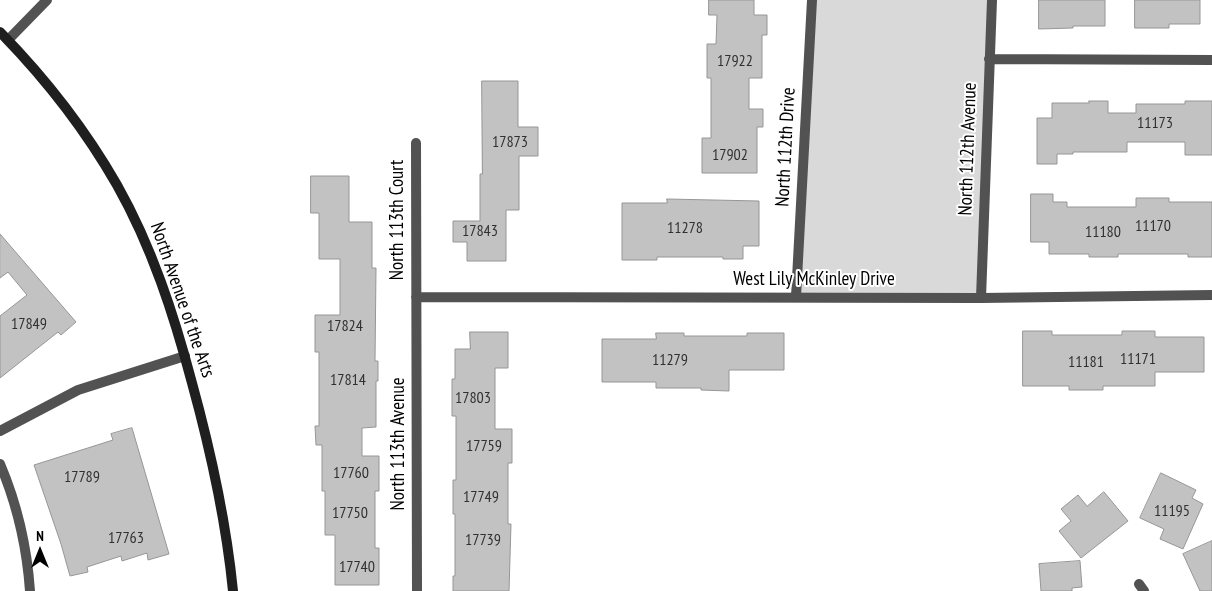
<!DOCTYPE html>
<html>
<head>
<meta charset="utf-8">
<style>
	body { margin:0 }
	#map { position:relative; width:1212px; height:591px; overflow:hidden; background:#fff; font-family:"PT Sans Narrow",sans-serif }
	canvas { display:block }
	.north { position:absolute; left:15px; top:526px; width:50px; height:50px; -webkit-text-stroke:4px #fff; paint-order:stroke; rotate:0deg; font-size:14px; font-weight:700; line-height:20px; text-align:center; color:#000 }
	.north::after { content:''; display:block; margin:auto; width:18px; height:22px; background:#000; clip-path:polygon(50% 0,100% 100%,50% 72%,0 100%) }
</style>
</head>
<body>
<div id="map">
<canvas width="1212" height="591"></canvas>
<div class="north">N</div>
</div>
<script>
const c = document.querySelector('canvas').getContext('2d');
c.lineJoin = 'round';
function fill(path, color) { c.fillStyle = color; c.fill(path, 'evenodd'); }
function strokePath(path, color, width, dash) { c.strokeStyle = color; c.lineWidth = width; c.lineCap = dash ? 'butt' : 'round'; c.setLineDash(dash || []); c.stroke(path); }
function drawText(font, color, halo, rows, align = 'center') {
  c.font = font + ' "PT Sans Narrow",sans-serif'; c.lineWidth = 4; c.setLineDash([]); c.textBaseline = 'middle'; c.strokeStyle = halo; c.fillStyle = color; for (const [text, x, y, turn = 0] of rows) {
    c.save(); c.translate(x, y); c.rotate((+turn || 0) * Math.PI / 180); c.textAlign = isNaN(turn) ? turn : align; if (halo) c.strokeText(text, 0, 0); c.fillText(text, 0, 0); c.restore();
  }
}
const green = new Path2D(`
	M812 0H992L981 298 796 297Z`);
const building = new Path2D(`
	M709 0H754V15H767V35H762V78H749V109H763V127H757V173H702V138H711V78H707V44H716L717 15H709Z
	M1039 0H1105V26H1073V28L1039 29Z
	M1135 0H1200V24H1169V28H1135Z
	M482 81H518V127H538V156H519V210H506V261H467V242H453V221H480V174H482Z
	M1089 101H1108V113H1136V104H1185V101H1212V155H1185V142H1127V152H1073V154H1057V164H1037V118H1052V103H1089Z
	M311 176H349V222H372V268H376L375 361H378V381H376V427L362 428V456H379V491H375V548H379V585H335V535H325V491H322V445H316L315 426H319V352H315V315H340V259H319V213H311Z
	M1031 194H1053V202H1067V207H1136V198H1169V202H1212V257H1188V254H1118V257H1089V254H1049V242H1031Z
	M667 199 759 201V246H743V259H723V257H657V260H622V203H667Z
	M0 234 76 322 61 335 58 332 0 378V316L27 295 8 272 0 278Z
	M1023 331H1052V335H1122V331H1155V337H1204V372H1155V386H1103V390H1069V386H1023Z
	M470 332H508V368H495V429H512V463H508V524H511L509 591H453V576H455V514H453V480H456V416H452V379H455V349H470Z
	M656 333H684V336H747V333H784V370H729V391L701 390V388H656V382H602V339H656Z
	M132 428 169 554 148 560 147 553 122 561 121 556 87 567 88 572 70 576 61 544 34 465 113 440 111 434Z
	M1161 473 1196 490 1192 498 1203 504 1183 549 1160 539 1164 529 1140 518Z
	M1104 492 1128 521 1081 558 1059 531 1071 521 1061 509 1078 495 1087 506Z
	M1212 541V591H1200L1183 554Z
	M1080 561 1082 587 1072 588V591H1041L1039 564Z`);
const street = new Path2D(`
	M8 40 47 0
	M989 59 1212 60
	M416 143 417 591
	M416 297 981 298 1212 295
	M796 297 812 0
	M981 298 992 0
	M0 431 78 390 185 356
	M0 464C17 504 27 548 30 591
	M1139 584 1144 591`);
const secondary = new Path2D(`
	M0 32C45 78 85 129 117 185 152 247 174 315 192 383 211 452 226 520 233 591`);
const numberNames = [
	["17922",735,61],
	["11173",1155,123],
	["17873",510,142],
	["17902",730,155],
	["11170",1153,226],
	["11278",685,228],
	["17843",480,231],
	["11180",1103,232],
	["17849",29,324],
	["17824",345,326],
	["11171",1138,359],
	["11279",670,360],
	["11181",1086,362],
	["17814",348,380],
	["17803",473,398],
	["17759",484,446],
	["17760",351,473],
	["17789",82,477],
	["17749",481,497],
	["11195",1172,511],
	["17750",350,513],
	["17763",126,538],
	["17739",483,540],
	["17740",357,567]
];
const streetNames = [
	["North 112th Drive",786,147,-87],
	["North 112th Avenue",968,149,-88],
	["North 113th Court",398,220,-90],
	["West Lily McKinley Drive",814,280],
	["North Avenue of the Arts",182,300,71],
	["North 113th Avenue",399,444,-90]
];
fill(green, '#d9d9d9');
fill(building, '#c2c2c2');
strokePath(building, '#969696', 1);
strokePath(street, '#525252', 10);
strokePath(secondary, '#1f1f1f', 10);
drawText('16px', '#303030', null, numberNames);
drawText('19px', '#000', '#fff', streetNames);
</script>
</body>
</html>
